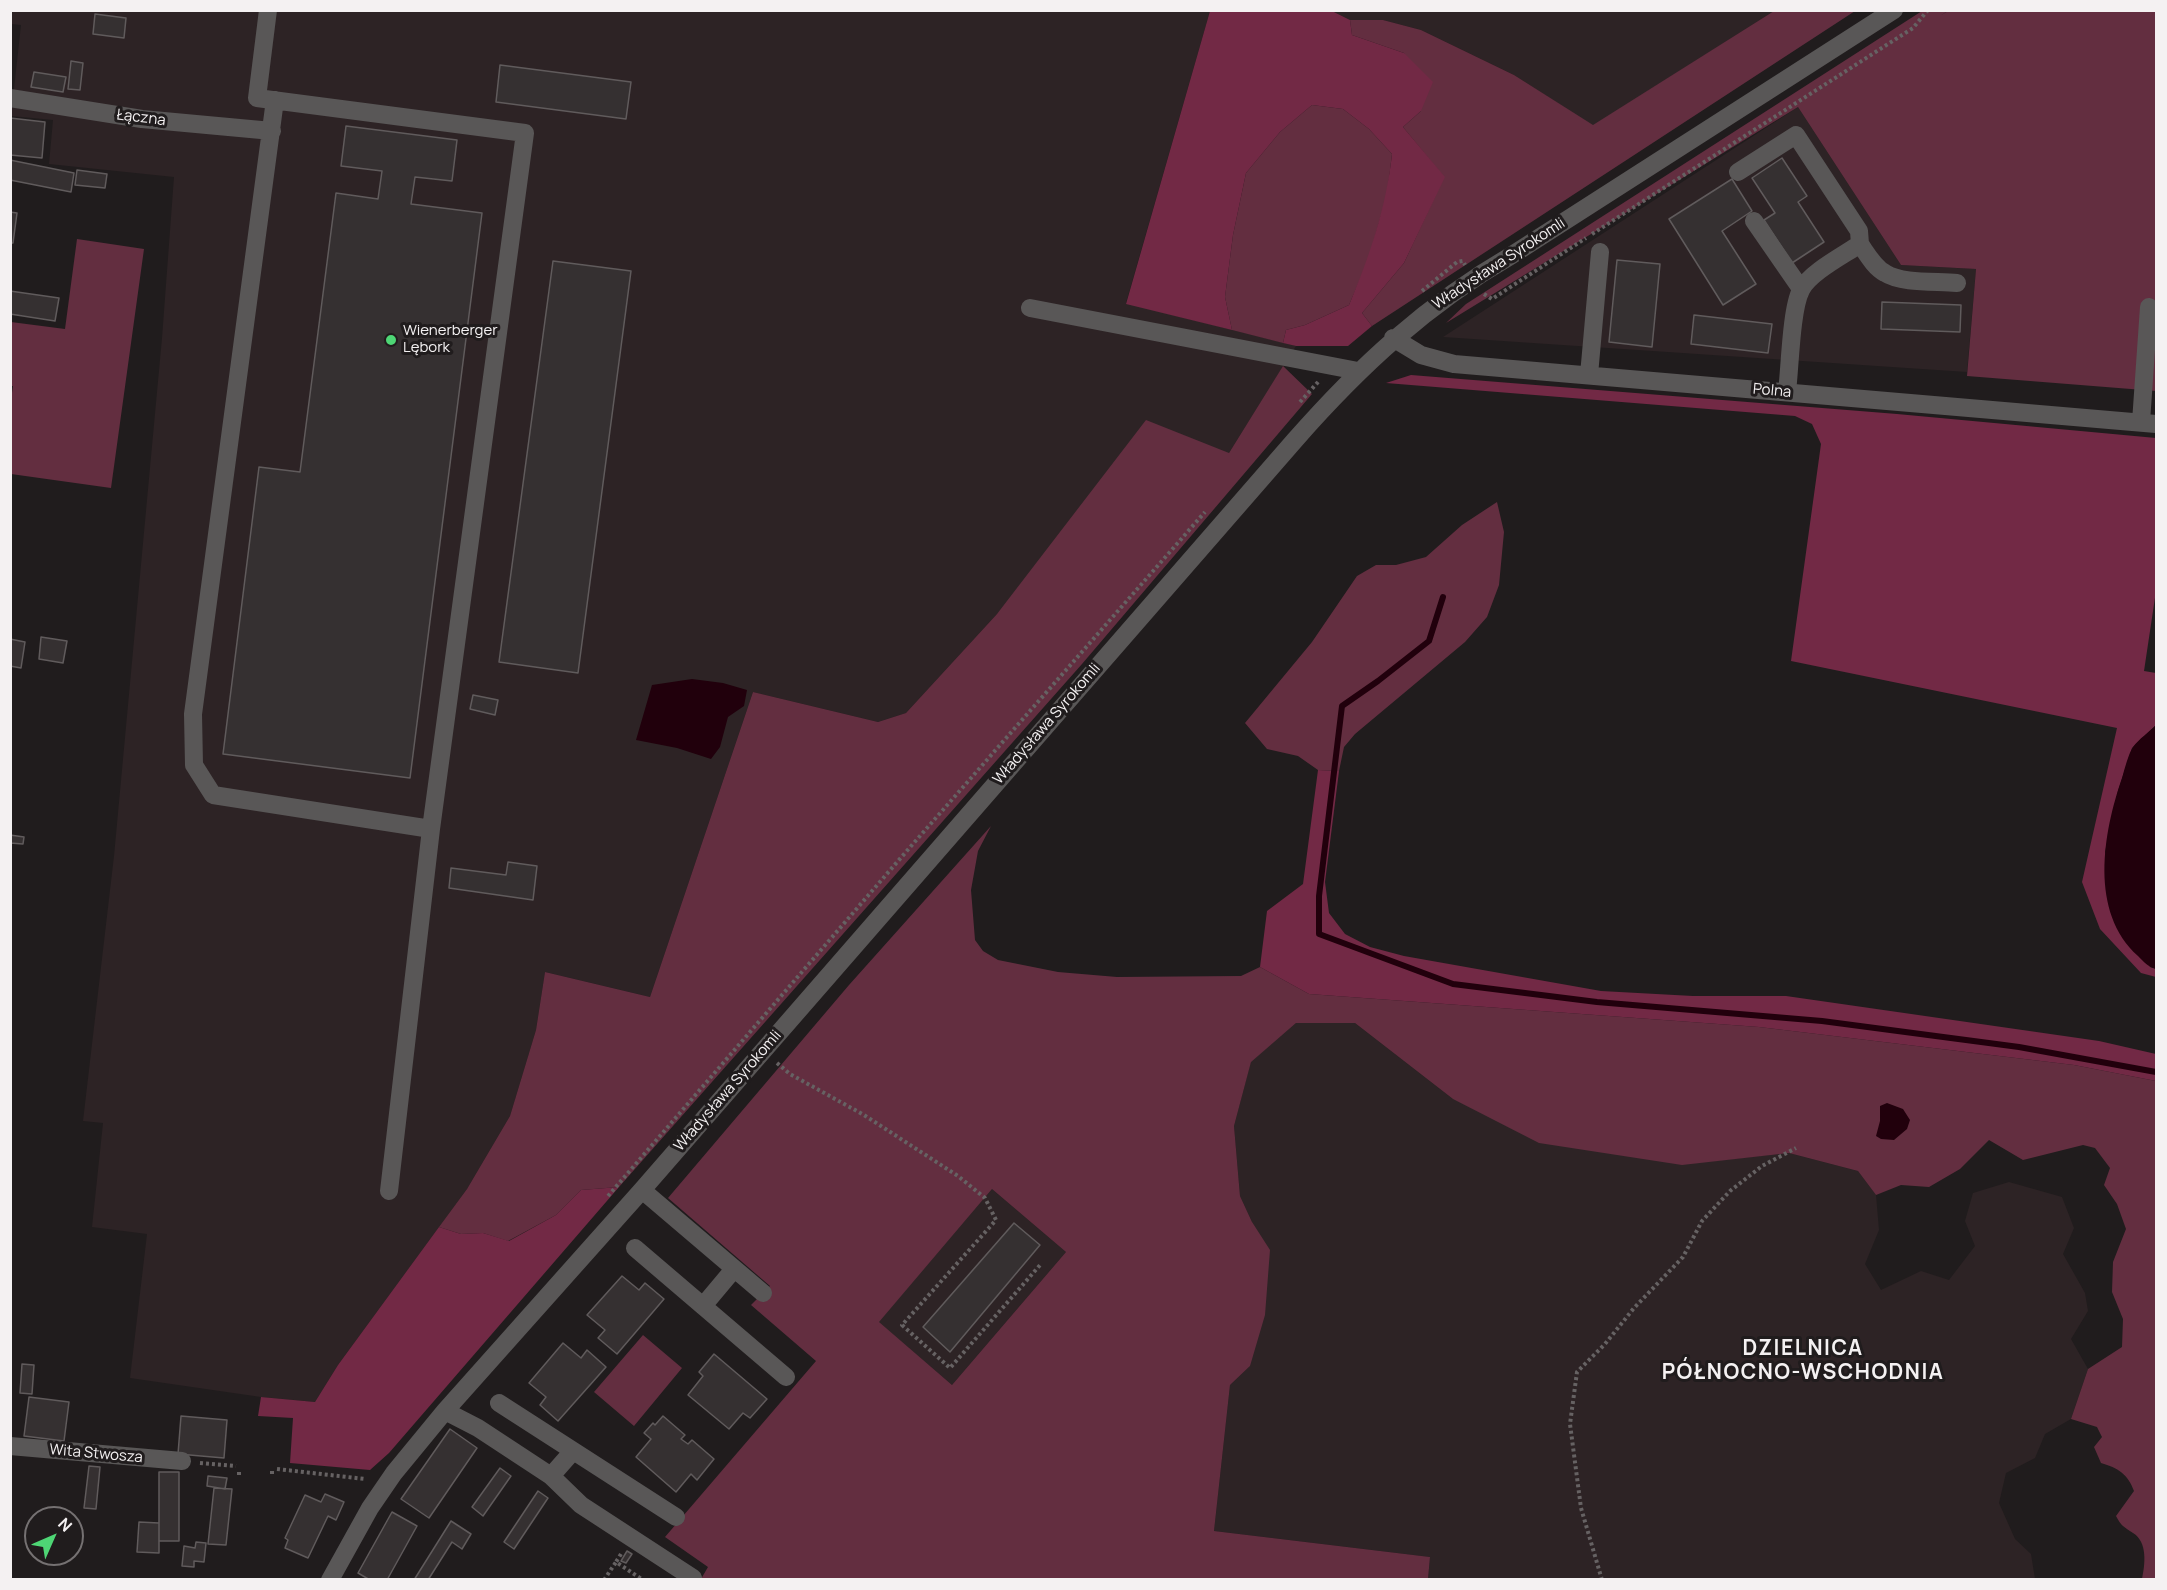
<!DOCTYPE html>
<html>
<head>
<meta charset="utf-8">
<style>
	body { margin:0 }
	#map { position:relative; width:2167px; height:1590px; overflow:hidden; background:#201c1d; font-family:Manrope,sans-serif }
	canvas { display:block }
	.frame { position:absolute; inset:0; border:12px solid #f4f1f2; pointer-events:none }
	.north { position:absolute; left:24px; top:1506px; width:60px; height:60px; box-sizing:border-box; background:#201c1d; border:2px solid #757172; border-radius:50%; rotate:45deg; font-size:16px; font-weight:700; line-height:24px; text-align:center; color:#f4f1f2 }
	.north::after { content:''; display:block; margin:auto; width:21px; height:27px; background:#4ed675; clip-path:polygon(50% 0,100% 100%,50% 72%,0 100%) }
</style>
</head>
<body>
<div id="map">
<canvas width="2167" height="1590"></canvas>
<div class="frame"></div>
<div class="north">N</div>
</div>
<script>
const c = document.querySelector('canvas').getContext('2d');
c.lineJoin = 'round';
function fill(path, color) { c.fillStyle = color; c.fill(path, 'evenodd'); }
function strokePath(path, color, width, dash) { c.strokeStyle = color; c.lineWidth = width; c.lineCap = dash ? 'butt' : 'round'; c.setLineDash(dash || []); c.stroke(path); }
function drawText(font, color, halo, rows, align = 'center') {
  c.font = font + ' Manrope,sans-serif'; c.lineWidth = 6; c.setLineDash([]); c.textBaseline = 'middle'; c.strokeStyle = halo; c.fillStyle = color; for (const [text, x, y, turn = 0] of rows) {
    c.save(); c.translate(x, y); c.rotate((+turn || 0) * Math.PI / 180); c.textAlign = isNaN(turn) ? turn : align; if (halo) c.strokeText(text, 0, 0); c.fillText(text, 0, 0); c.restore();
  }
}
const built = new Path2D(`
	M10 11H1210L1126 303 1296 346 1229 453 997 614 906 713 878 722 753 692 650 997 545 972 536 1030 510 1116 467 1189 338 1365 315 1402 261 1397 130 1378 147 1234 92 1227 103 1123 83 1121 114 856 162 338 174 177 49 164 53 120 11 116 21 25 11 24Z
	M1332 11H1774L1593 126 1514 75 1421 30 1383 20H1350Z
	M1798 107 1901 265 1976 269 1967 372 1443 337Z
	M1296 1023H1355L1453 1099 1682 1164 1789 1153 1858 1171 1876 1195 1879 1230 1865 1264 1881 1290 1921 1271 1949 1280 1975 1246 1965 1221 1973 1193 2009 1182 2062 1197 2074 1228 2063 1254 2085 1293 2088 1311 2071 1339 2088 1369 2071 1419 2045 1434 2035 1458 2006 1473 1999 1503 2015 1539 2031 1554 2035 1579H1428L1430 1557 1214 1531 1230 1385 1250 1366 1252 1222 1240 1196 1234 1126 1251 1061Z
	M992 1189 1066 1252 952 1385 878 1322Z`);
const green = new Path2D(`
	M1949 10 2156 11V391L1967 376 1976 269 1901 265 1798 107 1446 323 1466 304 1922 11H1948L1940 16Z
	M1774 11H1855L1372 326 1362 313 1404 263 1444 177 1403 127 1421 111 1404 53 1352 35 1350 20H1383L1421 30 1514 75 1593 125Z
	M1312 105 1343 109 1369 129 1392 154 1387 195 1368 261 1349 305 1305 325 1286 330 1283 343 1232 330 1225 297 1233 235 1246 173 1280 132Z
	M77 239 144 249 111 488 11 474 10 406 13 386H10L11 322 65 329Z
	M1283 366 1312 394 1082 664 619 1187 581 1190 556 1215 508 1241 483 1233 461 1234 439 1227 467 1189 510 1116 536 1030 545 972 650 997 753 692 878 722 906 713 997 614 1146 420 1229 453Z
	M1497 502 1504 532 1499 585 1487 617 1465 642 1355 734 1344 747 1339 771 1318 770 1298 756 1267 749 1245 723 1312 642 1357 576 1376 565H1396L1426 557 1462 525Z
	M991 826 978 851 971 890 975 940 983 951 998 960 1058 972 1117 977 1241 976 1260 967 1309 994 1759 1027 2074 1065 2156 1081V1579H2142C2145 1565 2148 1542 2133 1533 2124 1527 2121 1526 2116 1516L2134 1491C2128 1474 2118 1468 2101 1463L2094 1447 2102 1437 2097 1427 2071 1419 2088 1369 2122 1347 2123 1319 2112 1292 2113 1262 2126 1229 2117 1204 2104 1185 2110 1168 2095 1148 2083 1145 2023 1160 1989 1140 1960 1169 1929 1187 1901 1185 1876 1195 1858 1171 1789 1153 1682 1165 1539 1143 1453 1099 1355 1023H1296L1251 1062 1234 1126 1240 1196 1252 1222 1270 1250 1265 1315 1250 1366 1230 1385 1214 1531 1430 1557 1428 1579H701L708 1567 665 1537 816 1361 751 1305 770 1286 668 1198 849 985ZM992 1189 1066 1252 952 1385 879 1322Z
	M643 1335 682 1368 634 1426 594 1392Z`);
const forest = new Path2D(`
	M1210 11H1332L1350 20 1352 35 1404 53 1433 82 1421 111 1403 127 1445 177 1404 263 1362 313 1372 326 1348 346H1296L1283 343 1286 330 1305 325 1349 305C1370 255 1386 208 1392 154L1369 129 1343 109 1312 105 1280 132 1246 173 1233 235 1225 297 1232 330 1126 304Z
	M1411 375 1897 414 2156 438V591L2144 671 2156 673V725L2132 748 2118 791 2105 852 2150 967 2156 969V977L2141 973 2100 929 2082 882 2117 728 1791 661 1821 444 1812 424 1795 416 1386 383Z
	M1318 770 1339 771 1325 882 1329 913 1345 934 1370 947 1404 956 1601 991 1693 996H1786L2099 1041 2156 1054V1081L2074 1065 1759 1027 1309 994 1260 967 1267 911 1303 884Z
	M619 1187 389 1453 370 1470 290 1463 293 1418 258 1416 261 1397 315 1402 338 1365 439 1227 461 1234 483 1233 509 1241 556 1215 581 1190Z`);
const water = new Path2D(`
	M692 679 723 683 747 690 744 706 728 717 720 747 711 759 677 748 636 740 652 685Z
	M2156 725V969C2148 967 2144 962 2138 956 2089 912 2103 833 2122 778 2125 768 2128 755 2133 747 2139 739 2149 732 2156 725Z
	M1887 1103 1903 1109 1910 1120 1907 1129 1894 1140 1881 1139 1876 1136 1880 1121V1106Z`);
const stream = new Path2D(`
	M1443 597 1429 641 1378 681 1342 706 1319 896V934L1453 984 1597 1002 1822 1021 2019 1047 2156 1072`);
const building = new Path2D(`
	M95 14 126 18 124 38 93 34Z
	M71 61 83 63 80 90 68 89Z
	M500 65 631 82 626 119 496 102Z
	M34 72 66 77 63 92 31 87Z
	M10 118 45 122 42 158 10 155Z
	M346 126 457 140 452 181 415 177 411 204 482 213 410 778 223 754 259 467 300 472 336 193 378 199 382 171 341 166Z
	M1782 158 1807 196 1798 202 1824 242 1792 263 1764 220 1775 213 1752 178Z
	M10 160 74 173 71 192 10 180Z
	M77 170 107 174 105 188 75 185Z
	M1732 179 1752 211 1722 231 1756 284 1723 305 1669 219Z
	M10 212 17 213 13 243H10Z
	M1617 260 1660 264 1652 347 1609 342Z
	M553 261 631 271 578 673 499 662Z
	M10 291 59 298 55 321 10 314Z
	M1882 302 1961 305 1960 332 1881 329Z
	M1694 315 1772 324 1768 353 1691 344Z
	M41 637 67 641 63 663 39 659Z
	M10 639 25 642 21 668 10 666Z
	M473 695 498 700 495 715 470 709Z
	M10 835 24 837 23 844 10 843Z
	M508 862 537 866 533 900 449 888 451 868 506 875Z
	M1014 1223 1040 1245 950 1352 923 1327Z
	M622 1276 639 1290 645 1283 664 1299 617 1354 598 1338 605 1330 587 1315Z
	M563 1343 581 1358 587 1350 606 1367 558 1421 540 1405 546 1397 529 1383Z
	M714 1354 767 1399 750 1418 743 1413 729 1429 688 1395 703 1376 699 1372Z
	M22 1364 34 1365 32 1394 20 1393Z
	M29 1397 69 1402 64 1441 24 1436Z
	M181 1416 227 1420 224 1458 178 1454Z
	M663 1416 685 1435 681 1439 688 1444 692 1440 714 1459 697 1480 691 1474 676 1492 636 1457 651 1439 644 1433 653 1423 655 1425Z
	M450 1429 477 1448 429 1518 401 1499Z
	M89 1466 100 1467 96 1509 84 1508Z
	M500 1468 511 1476 483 1516 472 1507Z
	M159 1472H179V1541H159Z
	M208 1476 227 1478 225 1489 207 1486Z
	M214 1488 232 1489 226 1545 208 1544Z
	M538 1491 548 1498 514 1549 504 1542Z
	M325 1494 344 1502 336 1520 328 1516 308 1558 285 1548 288 1540 285 1538 305 1495 321 1502Z
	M392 1512 417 1526 387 1580H370L358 1573Z
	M451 1521 471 1534 462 1549 452 1542 428 1580H414Z
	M139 1522 159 1523V1553L137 1552Z
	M196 1542 206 1543 204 1562 194 1561V1567L182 1566 184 1546 195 1548Z
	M627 1551 632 1554 626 1563 621 1561Z`);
const path = new Path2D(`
	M1592 234 1913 28 1928 10
	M1422 291 1457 262 1463 261 1465 265
	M1484 294 1492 299 1586 238
	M1300 402 1319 381
	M777 1063 790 1074 864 1115 958 1176 985 1198 996 1220 902 1325 950 1368 1041 1264
	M608 1196 898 861 1205 512
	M200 1463 236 1466
	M277 1469 365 1479
	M272 1474V1471
	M239 1475V1469
	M621 1554 616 1562 643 1580
	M604 1580 616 1562
	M1602 1580 1581 1508 1570 1424 1577 1372 1605 1344 1634 1308 1683 1257 1702 1221 1730 1191 1762 1166 1796 1148`);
const minor = new Path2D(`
	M268 10 257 98 525 133 431 829
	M10 98 142 119 272 131
	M275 100 193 714 194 765 213 795 431 829 389 1191
	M1738 172 1796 135 1859 231 1860 244C1844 255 1809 273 1801 290 1791 309 1790 368 1787 392
	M1754 221 1801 289
	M1860 244C1867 254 1874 267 1885 273 1902 284 1936 281 1957 283
	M1030 308 1358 371
	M1393 338 1421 355 1454 364 2156 424
	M1589 375 1600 252
	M2141 422 2149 307
	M642 1190 763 1293
	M635 1248 786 1377
	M703 1306 734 1269
	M499 1403 676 1517
	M445 1411 478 1428 551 1476 573 1451
	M10 1446 182 1461
	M551 1476 581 1505 693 1578
	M330 1580 370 1508 394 1473 445 1411 642 1190 1295 440C1360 366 1426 305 1512 255L1894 10`);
const markers = [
	[391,340,6,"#4ed675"]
];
const streetNames = [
	["Łączna",141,118,7],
	["Władysława Syrokomli",1499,264,-33],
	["Polna",1772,391,5],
	["Władysława Syrokomli",1047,724,-49],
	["Władysława Syrokomli",728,1091,-49],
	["Wita Stwosza",96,1454,5]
];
const poiNames = [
	["Wienerberger",403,331],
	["Lębork",403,348]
];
const districtNames = [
	["DZIELNICA",1803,1349],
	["PÓŁNOCNO-WSCHODNIA",1803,1373]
];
fill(built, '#2d2325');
fill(green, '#632e40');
fill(forest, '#722945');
fill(water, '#21000c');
strokePath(stream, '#21000c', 6);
fill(building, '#353031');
strokePath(building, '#605b5c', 1.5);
strokePath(path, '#666263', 4, [3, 3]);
strokePath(minor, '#595757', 18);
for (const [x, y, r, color] of markers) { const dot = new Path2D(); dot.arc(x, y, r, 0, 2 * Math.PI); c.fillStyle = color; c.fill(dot); strokePath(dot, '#201c1d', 2); }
drawText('15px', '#f4f1f2', '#201c1d', streetNames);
drawText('15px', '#f4f1f2', '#201c1d', poiNames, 'left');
c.letterSpacing = '1.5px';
drawText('bold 21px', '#f4f1f2', '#201c1d', districtNames);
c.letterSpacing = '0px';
</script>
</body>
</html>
